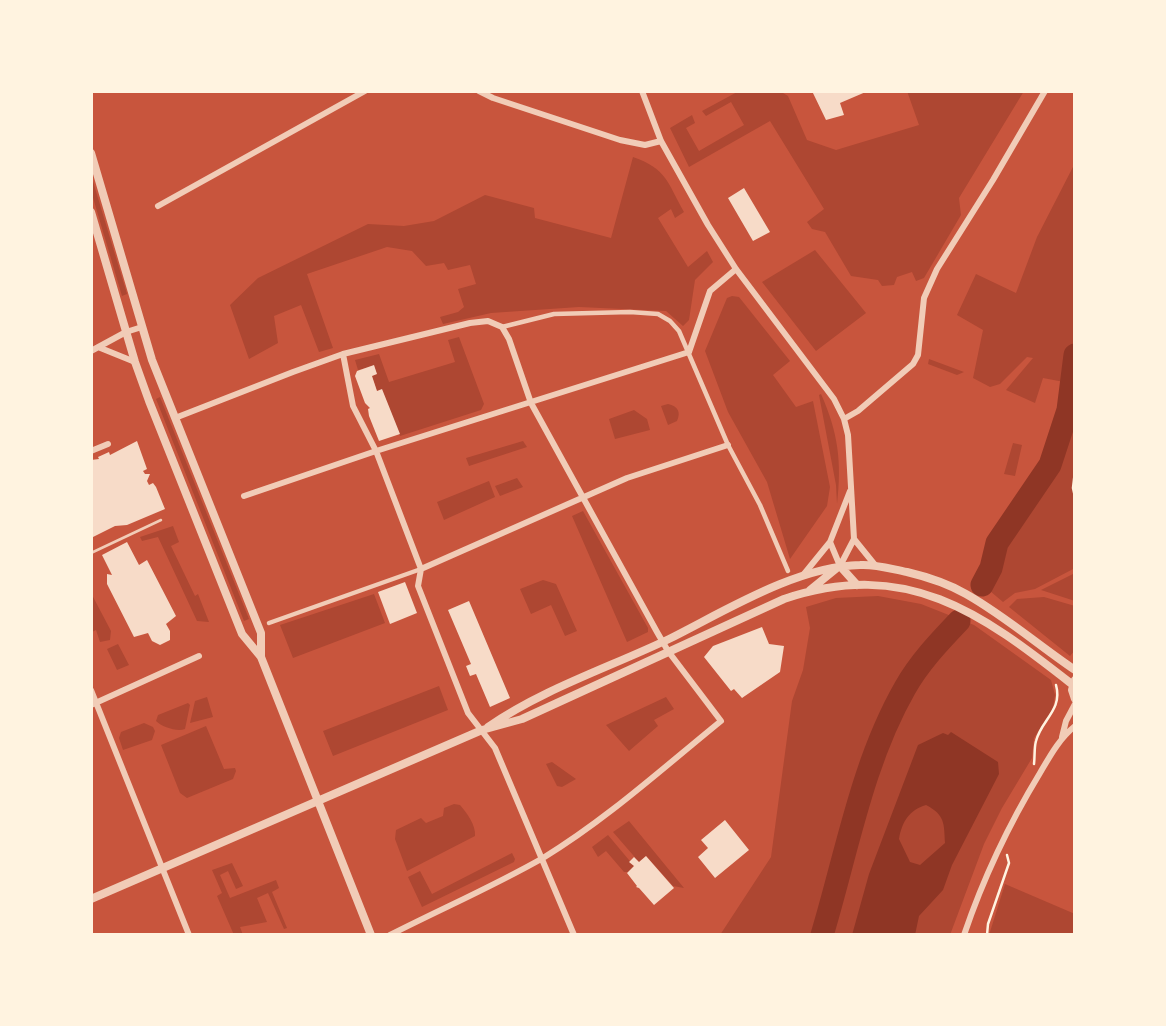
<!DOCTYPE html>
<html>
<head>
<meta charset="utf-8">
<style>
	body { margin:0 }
	#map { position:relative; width:1166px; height:1026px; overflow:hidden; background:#c8553d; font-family:Jost,sans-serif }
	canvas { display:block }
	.frame { position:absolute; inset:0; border:93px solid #fff3e0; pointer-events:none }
</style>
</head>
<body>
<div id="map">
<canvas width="1166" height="1026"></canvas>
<div class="frame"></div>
</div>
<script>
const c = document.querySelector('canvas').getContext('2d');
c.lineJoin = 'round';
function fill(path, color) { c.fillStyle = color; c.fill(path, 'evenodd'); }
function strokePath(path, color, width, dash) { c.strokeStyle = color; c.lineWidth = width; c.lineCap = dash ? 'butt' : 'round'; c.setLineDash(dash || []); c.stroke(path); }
const green = new Path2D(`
	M739 91 783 93 788 96 807 140 836 150 919 125 907 91H1024L959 198 961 215 924 278 916 281 912 272 897 277 894 285 882 286 878 280 851 276 825 232 812 229 807 222 824 209 770 121 689 167 670 128 692 115 695 123 686 128 699 151 744 125 731 102 706 116 702 111Z
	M633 157C667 169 667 182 684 212L675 218 671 209 658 218 688 267 707 251 713 262 695 280 689 320 683 326 666 311 579 307 491 313 443 324 440 317 458 312 464 307 458 289 476 284 470 265 448 270 444 263 426 266 412 251 387 247 307 274 333 348 319 352 301 305 274 316 278 343 249 359 230 305 258 278 368 224 404 226 434 221 485 195 534 208 535 218 611 238Z
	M1075 163V568L1035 589 1015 593 1003 602 977 580 1056 452 1068 420 1072 368 1066 367 1064 382 1043 378 1035 403 1006 390 1033 358 1027 357 1000 384 990 387 973 378 983 330 957 315 976 274 1016 293 1037 237Z
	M91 175 127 294 122 296 91 191Z
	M815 250 866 313 816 351 762 282Z
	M732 296 739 297 790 361 773 375 796 407 813 401 830 487 827 506 790 559 767 482 728 412 705 351 727 298Z
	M459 337 484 404 481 410 400 436 382 390 377 391 372 376 377 374 374 366 358 370 355 360 379 354 389 382 455 362 448 340Z
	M929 359 964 372 957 375 928 364Z
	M821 394C838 432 842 462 837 504L836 485 819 395Z
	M160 397 249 619 244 621 156 399Z
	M668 404C678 406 681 412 677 421L668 425 661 406Z
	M634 410 647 419 650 430 615 439 609 419Z
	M523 441 527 447 469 466 466 458Z
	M1013 443 1022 445 1015 476 1004 474Z
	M517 478 523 487 500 496 495 486Z
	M489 481 495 497 444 520 437 502Z
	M583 511 648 628V632L627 642 572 516Z
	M173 526 179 542 171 546 195 596 198 594 209 622 197 621 158 537 142 541 140 537Z
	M1075 573V601L1041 590Z
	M543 580 556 584 577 631 565 636 551 605 531 614 520 589Z
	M91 593 111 631 110 640 100 642 96 630 92 632Z
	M374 594 385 623 293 658 280 625Z
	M878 596 921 604 974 625 1051 680 1055 695 1053 708 1034 738 1032 758 1002 808 984 844 950 935H720L771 857 792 701 803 670 810 628 806 607 836 598Z
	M1044 597 1075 606V650L1070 656 1009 607 1017 599Z
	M118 644 129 665 117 670 107 649Z
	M439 686 448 710 333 756 323 731Z
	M207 697 213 717 190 723 195 701Z
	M666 697 674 709 654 720 658 726 629 751 606 725Z
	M188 703 190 705 185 729C177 732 162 727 156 721L158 715Z
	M144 723 153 727 155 731 152 740 123 750 119 738 121 732Z
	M206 726 224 769 235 768 236 771 233 779 187 798 180 793 161 745Z
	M552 762 576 779 562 787 557 786 546 764Z
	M454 804 460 805C467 813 476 825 475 836L407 871 395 839 396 830 421 818 426 823 443 816 444 808Z
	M629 821 684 888 673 886 646 856 639 862 613 832Z
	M608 835 634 866 628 872H624L606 851 598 857 592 847Z
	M512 853 515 859 514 862 422 907 408 877 420 871 432 894Z
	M232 863 243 886 236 889 228 871 220 875 230 898 276 880 279 888 272 892 287 928 284 929 268 893 257 898 267 922 240 927 243 935H234L217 896 222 893 212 870Z
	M1005 884 1075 914V935H989Z`);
const water = new Path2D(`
	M1022 506 1008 540 997 543 993 538C997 522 1009 515 1022 506Z
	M951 732 998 762 999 774 952 865 943 890 919 916 915 935H852L869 874 918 745 943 733 948 735ZM926 805C945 815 944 823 945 843L920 865 910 862 899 839C902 822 909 810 926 805Z`);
const river = new Path2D(`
	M982 585 991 568 997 543 1050 465 1068 410 1075 355
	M822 935C847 852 862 763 905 688 919 663 939 642 959 621`);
const building = new Path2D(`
	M812 91H868L840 103 844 115 826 120Z
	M744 188 770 232 753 241 728 198Z
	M374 365 377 374 372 376 377 391 382 389 400 434 379 441 369 416 368 409 370 408 365 403 355 376 357 371Z
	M137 441 147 469 143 471 145 474H150L147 481 149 485 153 483 156 487 165 509 127 525 115 526 91 538V460L99 459 98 457 109 452 110 455Z
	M127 542 139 565 147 560 176 616 166 624 170 631V640L160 645 152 641 148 633 134 637 107 584V574L112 575 102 555Z
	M405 582 417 613 390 624 378 592Z
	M469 601 510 698 490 707 476 674 470 676 466 666 471 664 448 610Z
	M762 627 769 644 784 646 780 672 742 698 734 689 731 691 704 657 713 646Z
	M725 820 749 850 715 878 698 857 708 848 701 840Z
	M646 856 674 888 654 905 639 888 636 887 637 886 627 873 634 866 629 862 634 857 639 862Z`);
const path = new Path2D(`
	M1075 471 1073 488 1075 497
	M1034 764C1035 756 1034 748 1036 741 1041 720 1063 710 1056 685
	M987 935 988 924 1009 863 1007 855`);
const service = new Path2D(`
	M91 553 161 520`);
const pedestrian = new Path2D(`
	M502 327 554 314 630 312 658 314 670 321 679 331 728 445 760 505 788 571
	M269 623 421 569`);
const minor = new Path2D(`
	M479 91 493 98 620 140 645 145 661 141
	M642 91 661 141 708 225 736 269 834 399 844 419 848 435 854 539 840 566
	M158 206 365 91
	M98 347 135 362
	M91 351 126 332 142 327
	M343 354 353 406 376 451 421 569 418 586 468 713 495 748 574 935
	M175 418 293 372 343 354 470 323 488 321 502 327 509 339 531 403 657 632 668 651 721 721C663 768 607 819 543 858 494 886 441 909 390 935
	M844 419 858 411 913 364 918 355 924 298 937 269 993 180 1045 91
	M91 451 108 444
	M244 496 376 451 689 352 710 291 736 269
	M854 539 875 565
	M830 542 840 566
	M421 569 627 478 728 445
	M804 574 830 542 850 491
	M91 690 189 935
	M91 705 199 656
	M1062 737 1066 721 1075 704
	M964 935C983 879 1009 824 1040 773 1050 756 1059 739 1075 726`);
const tertiary = new Path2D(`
	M91 153 152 360 261 633V657
	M91 212 135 362 149 401 242 634 261 657 371 935
	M840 566 857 585
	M810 590 837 568
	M1075 680 1072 690 1075 699
	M488 727C543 689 608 668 669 639 725 611 797 566 860 565 876 564 891 569 907 572 928 577 947 583 966 594 1005 616 1038 645 1075 670
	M91 899 482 730 522 719 784 599C907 558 980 612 1073 685`);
fill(green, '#ae4732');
fill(water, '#8f3625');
strokePath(river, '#8f3625', 23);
fill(building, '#f7dbc8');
strokePath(path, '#fff3e0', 2.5);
strokePath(service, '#f1ccb7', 2.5);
strokePath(pedestrian, '#f1ccb7', 4.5);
strokePath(minor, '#f1ccb7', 6);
strokePath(tertiary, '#f1ccb7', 8);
</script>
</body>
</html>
